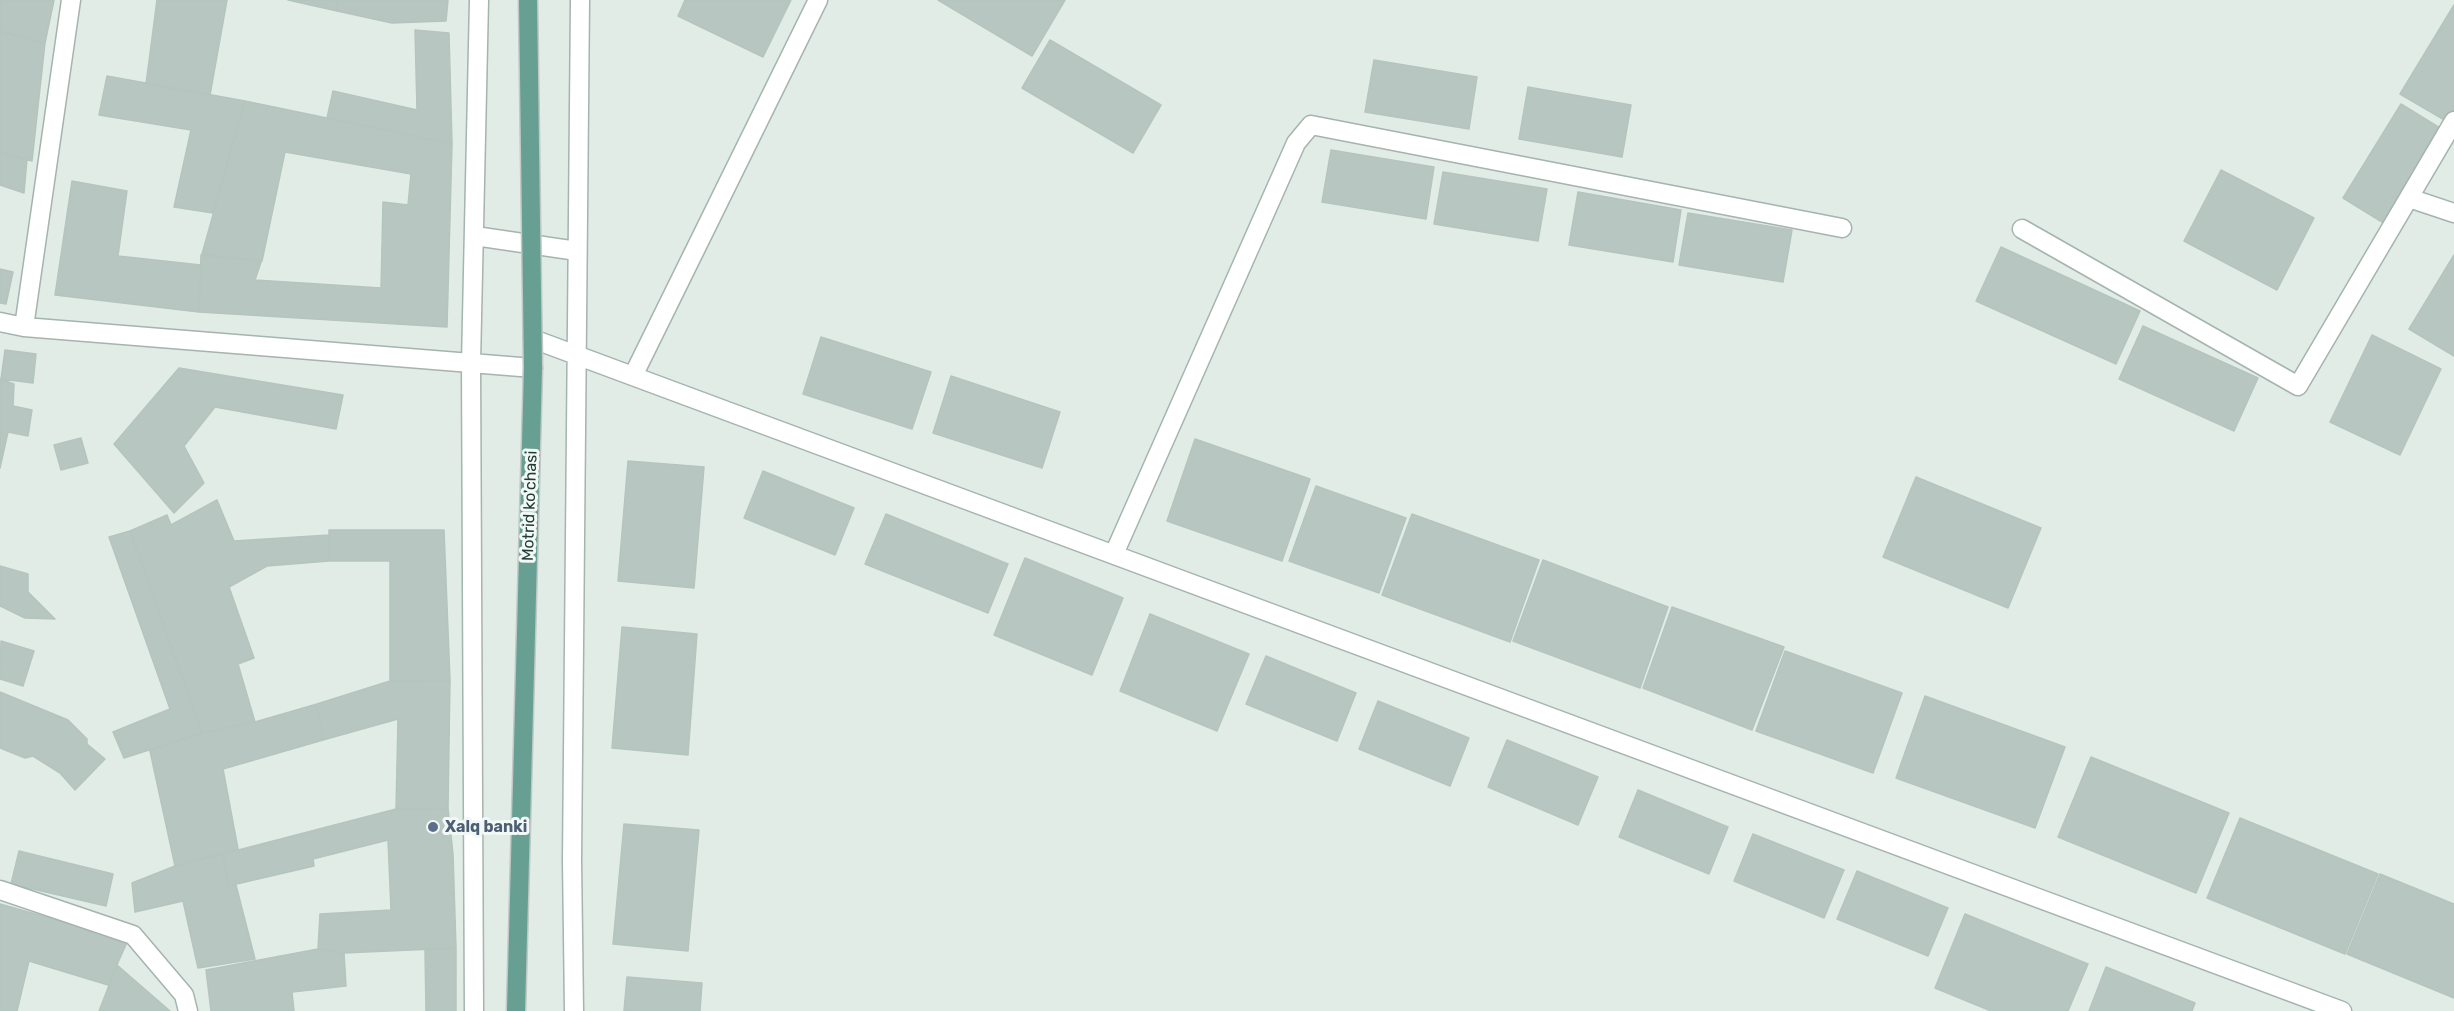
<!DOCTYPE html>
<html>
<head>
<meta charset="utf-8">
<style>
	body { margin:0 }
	canvas { display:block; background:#e1ece7 }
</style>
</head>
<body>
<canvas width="2454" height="1011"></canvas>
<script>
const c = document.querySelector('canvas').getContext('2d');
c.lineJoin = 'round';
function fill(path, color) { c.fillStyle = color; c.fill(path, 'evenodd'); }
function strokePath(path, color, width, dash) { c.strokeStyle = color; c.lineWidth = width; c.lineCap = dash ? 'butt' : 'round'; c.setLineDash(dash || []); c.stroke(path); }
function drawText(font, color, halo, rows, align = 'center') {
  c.font = font + ' Rubik,sans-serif'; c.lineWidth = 6; c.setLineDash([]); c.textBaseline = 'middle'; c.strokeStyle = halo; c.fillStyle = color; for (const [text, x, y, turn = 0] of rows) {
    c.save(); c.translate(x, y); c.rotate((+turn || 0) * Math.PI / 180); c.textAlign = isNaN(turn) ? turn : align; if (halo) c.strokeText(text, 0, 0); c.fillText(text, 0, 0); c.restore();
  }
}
const building = new Path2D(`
	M0 0H54L45 43 0 31Z
	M157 0H227L210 95 146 84Z
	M288 0H337V11Z
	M337 0H448L446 21 392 23 337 11Z
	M685 0H791L763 57 678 16Z
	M938 0H1065L1032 56Z
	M2454 5V123L2453 125 2400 94Z
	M415 30 449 33 452 144 327 118 333 91 417 110Z
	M0 31 45 43 32 161 0 152Z
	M1050 40 1161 105 1133 153 1022 88Z
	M1374 60 1477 77 1469 129 1365 112Z
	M107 76 245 101 213 213 174 207 191 130 99 115Z
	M1528 87 1631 105 1622 157 1519 139Z
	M245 101 452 144 447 327 199 312 201 255 261 262 255 280 381 288 383 202 408 205 411 174 285 152 262 261 202 254Z
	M2401 104 2453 136 2395 230 2343 198Z
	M1331 150 1434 167 1426 219 1322 202Z
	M0 152 27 159 24 193 0 185Z
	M2221 170 2314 218 2277 290 2184 241Z
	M1443 172 1547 189 1538 241 1434 224Z
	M72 181 127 191 118 256 201 265 199 312 55 295Z
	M1578 192 1681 210 1673 262 1569 245Z
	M1688 213 1792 230 1783 282 1679 265Z
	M2001 247 2140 311 2116 364 1976 301Z
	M2454 255V356L2409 329Z
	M0 269 13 272 6 304 0 303Z
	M2143 326 2258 378 2234 431 2119 379Z
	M2372 335 2441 369 2400 455 2330 422Z
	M821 337 931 372 912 429 803 394Z
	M5 350 36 354 33 383 1 379Z
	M179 368 343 395 336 429 215 407 184 446 204 483 174 513 114 444Z
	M951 376 1060 412 1042 468 933 433Z
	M0 379 14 384 13 406 32 410 28 436 8 432 0 468Z
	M81 438 88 463 61 470 54 445Z
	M1195 439 1310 479 1282 561 1167 521Z
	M628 461 704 467 694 588 618 581Z
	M763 471 854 508 835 555 744 518Z
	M1916 477 2041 528 2008 608 1883 557Z
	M1316 486 1406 518 1379 593 1289 561Z
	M217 500 234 541 329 535V561L267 566 229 587 254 658 238 664 255 722 202 733 130 531 167 515 171 525Z
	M886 514 1008 564 988 613 865 564Z
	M1412 514 1539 560 1510 642 1382 595Z
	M329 530H444L450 680 390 681V561H329Z
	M130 531 202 733 124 758 113 732 170 709 109 537Z
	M1025 558 1123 598 1092 675 994 635Z
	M1543 560 1668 607 1640 688 1513 641Z
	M0 566 28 574V592L55 619 25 618 0 606Z
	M1672 607 1784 647 1752 730 1643 688Z
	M1150 614 1249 654 1217 731 1120 691Z
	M622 627 697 634 688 755 612 748Z
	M1 641 34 651 23 686 0 679Z
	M1785 651 1902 693 1873 773 1756 731Z
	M1266 656 1356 693 1337 741 1246 704Z
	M450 680 448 808 396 809 398 719 323 740 317 704 390 681Z
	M0 692 68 720 87 739V744L105 759 75 790 60 773 33 756 25 758 0 748Z
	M1925 696 2065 747 2035 828 1896 778Z
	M1378 701 1469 738 1450 786 1359 749Z
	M317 704 323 740 223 769 238 849 175 866 150 751 202 733 255 722Z
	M1507 740 1598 777 1578 825 1488 787Z
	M2091 757 2229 813 2196 893 2058 837Z
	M1638 790 1728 827 1709 874 1619 837Z
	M448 808 453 854 456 948 344 953 318 949 320 914 391 910 388 840 313 859 314 866 228 886 223 854 396 809Z
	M2240 818 2378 874 2345 954 2207 898Z
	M624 824 699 830 688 951 613 944Z
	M1753 834 1844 870 1824 918 1734 881Z
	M19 851 113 874 106 906 11 884Z
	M223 854 228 886 236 885 255 959 198 968 183 901 135 912 132 883 175 866Z
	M1857 871 1948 908 1928 956 1837 919Z
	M2380 874 2454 904V998L2347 954Z
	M0 904 128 940 108 985 29 961 17 1011H0Z
	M1965 914 2088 964 2068 1011H1991L1935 988Z
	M456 948V1011H426L425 950Z
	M318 949 344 953 346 986 292 992 294 1011H211L206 970Z
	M117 965 170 1011H99Z
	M2106 967 2195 1003 2192 1011H2089Z
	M627 977 702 983 700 1011H624Z`);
const minor = new Path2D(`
	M2409 198 2454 213
	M2022 229 2298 386 2454 121
	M475 236 577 251
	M0 322 24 327 533 368
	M24 327 71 0
	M533 339 2342 1011
	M633 376 818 0
	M1114 554 1296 143 1311 125 1842 228
	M0 890 133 935 184 995 188 1011
	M474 1011 471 363 479 0
	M574 1011 572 860 580 0`);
const primaryBridge = new Path2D(`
	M516 1011 533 368 528 0`);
const markers = [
	[433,827,6,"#5c6f8a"]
];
const streetNames = [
	["Motrid ko'chasi",530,506,-88]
];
const serviceNames = [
	["Xalq banki",445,827]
];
fill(building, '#b7c6c0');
strokePath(building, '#b4c5be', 1.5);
strokePath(minor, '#a4b4ae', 21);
strokePath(minor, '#fff', 18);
strokePath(primaryBridge, '#c1c8c6', 21, []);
strokePath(primaryBridge, '#67a092', 18);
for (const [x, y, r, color] of markers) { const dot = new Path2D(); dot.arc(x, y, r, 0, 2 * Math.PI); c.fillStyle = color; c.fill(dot); strokePath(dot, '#f2f8f5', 2); }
drawText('16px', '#223c35', '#f2f8f5', streetNames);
drawText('bold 16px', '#4e5e75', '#f2f8f5', serviceNames, 'left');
</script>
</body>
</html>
